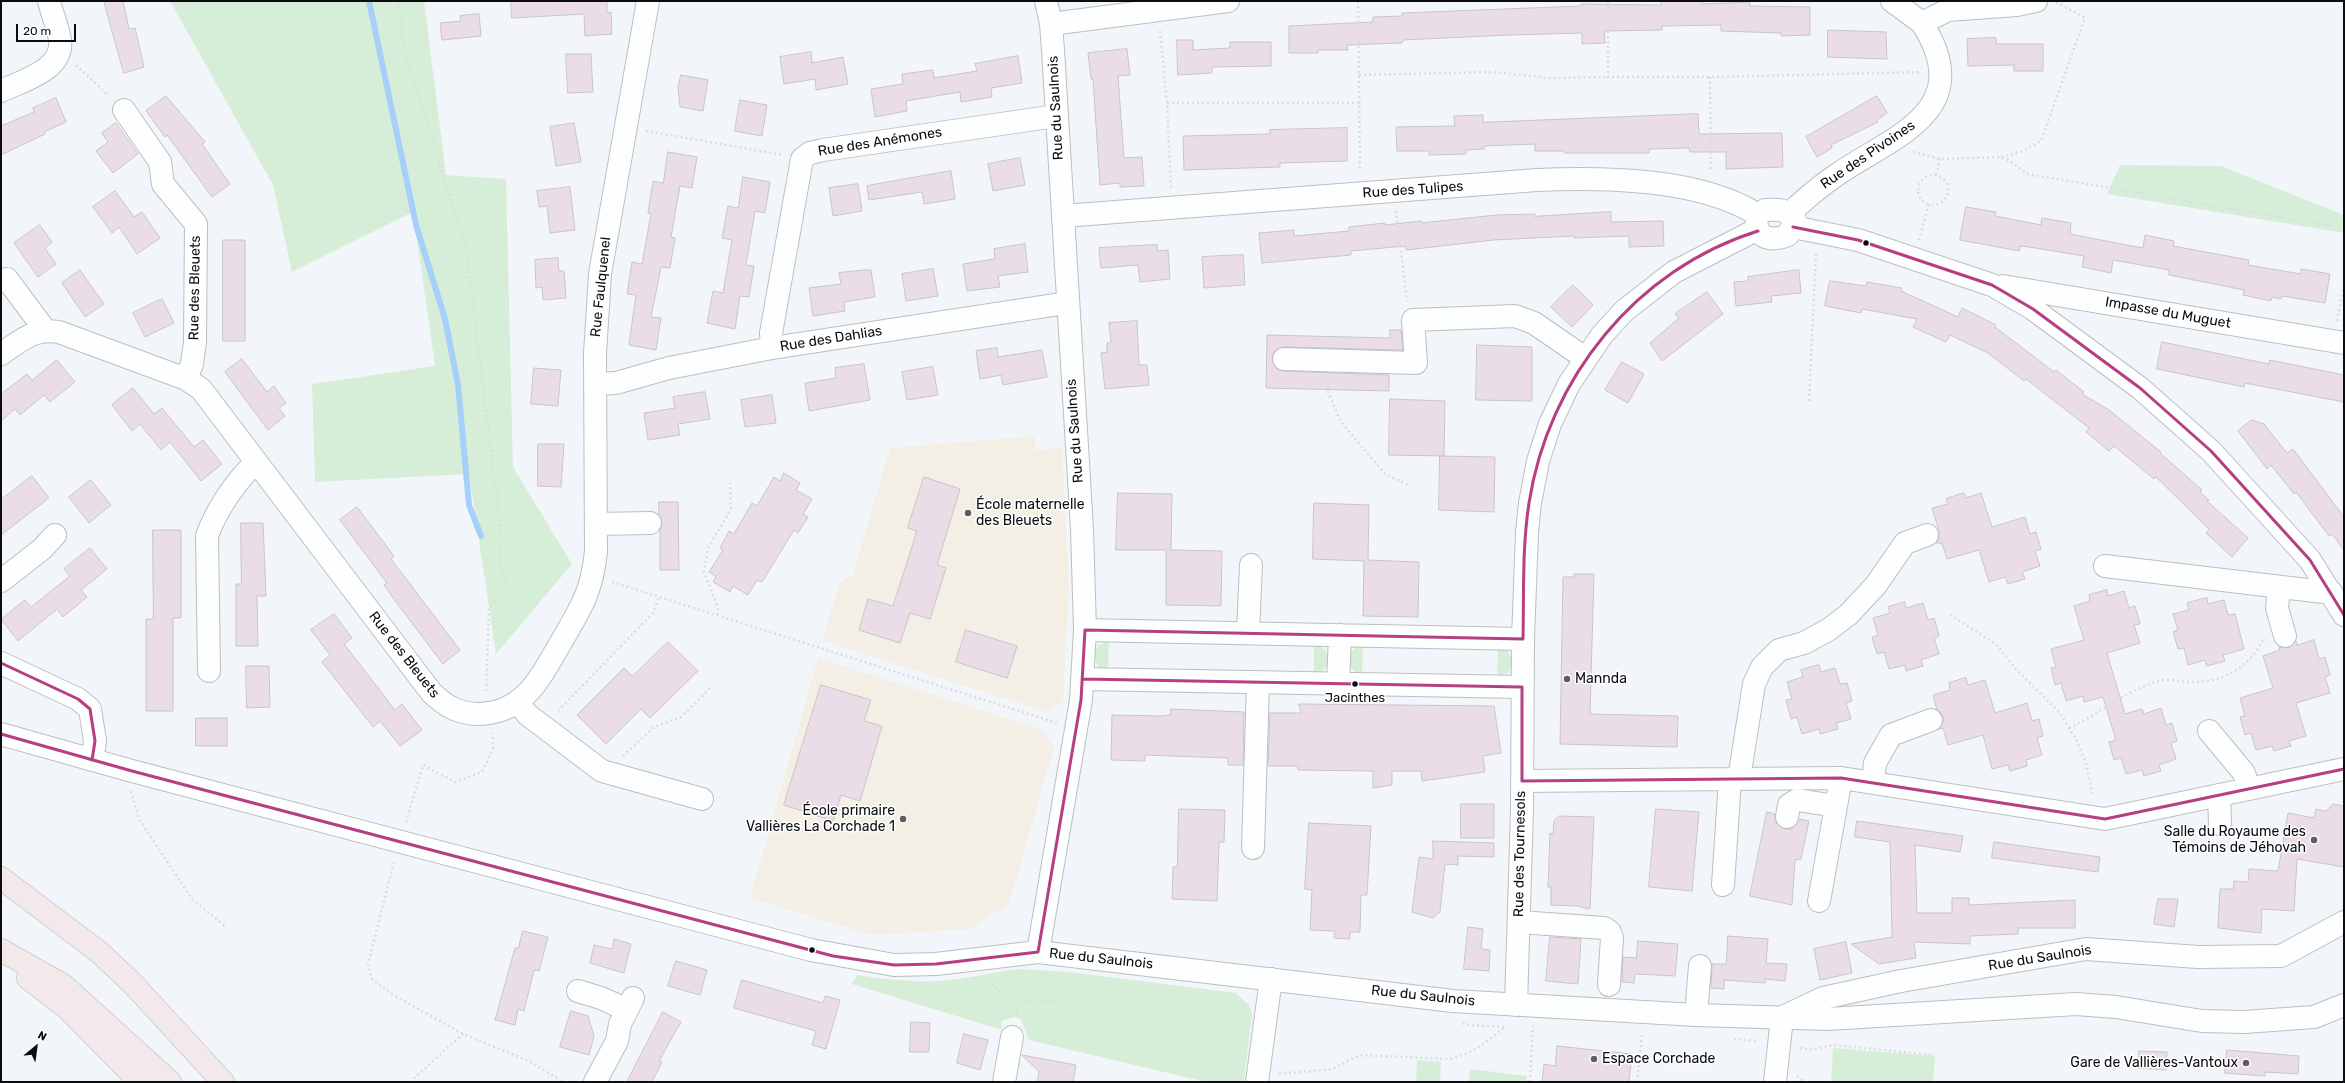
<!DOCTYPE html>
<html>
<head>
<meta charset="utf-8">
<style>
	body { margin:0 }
	#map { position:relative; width:2345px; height:1083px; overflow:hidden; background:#f2f6fa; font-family:Rubik,sans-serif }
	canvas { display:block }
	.frame { position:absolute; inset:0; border:2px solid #0a0c0f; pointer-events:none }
	.north { position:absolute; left:16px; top:1027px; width:40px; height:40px; -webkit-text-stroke:3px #fff; paint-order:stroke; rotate:29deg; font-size:11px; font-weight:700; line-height:16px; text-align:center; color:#0a0c0f }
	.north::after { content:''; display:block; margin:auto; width:14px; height:18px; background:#0a0c0f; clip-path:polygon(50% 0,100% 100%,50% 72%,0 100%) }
	.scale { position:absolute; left:16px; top:24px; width:60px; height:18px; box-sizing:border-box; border:2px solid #0a0c0f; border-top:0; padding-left:5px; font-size:12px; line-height:14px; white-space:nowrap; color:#0a0c0f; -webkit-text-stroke:3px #fff; paint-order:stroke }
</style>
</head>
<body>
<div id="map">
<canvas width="2345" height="1083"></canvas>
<div class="frame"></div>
<div class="north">N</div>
<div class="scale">20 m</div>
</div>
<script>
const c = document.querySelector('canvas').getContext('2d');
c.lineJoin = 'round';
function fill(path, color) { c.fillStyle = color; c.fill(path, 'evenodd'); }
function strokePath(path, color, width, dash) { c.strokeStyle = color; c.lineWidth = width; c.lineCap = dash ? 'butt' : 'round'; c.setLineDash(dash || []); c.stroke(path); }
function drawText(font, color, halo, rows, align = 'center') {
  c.font = font + ' Rubik,sans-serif'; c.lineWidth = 3; c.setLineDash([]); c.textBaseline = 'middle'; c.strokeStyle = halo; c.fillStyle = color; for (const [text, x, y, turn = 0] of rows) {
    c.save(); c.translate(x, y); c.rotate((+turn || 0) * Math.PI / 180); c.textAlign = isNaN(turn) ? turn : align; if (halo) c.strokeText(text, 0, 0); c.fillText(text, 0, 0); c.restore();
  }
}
const education = new Path2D(`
	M1034 436 1036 450 1062 448 1069 587 1063 701 1048 712 823 641 839 583 853 575 890 448Z
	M818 658 1043 730 1054 748 1009 904 970 929 872 935 750 898Z`);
const green = new Path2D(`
	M170 1H424L446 175 506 179 513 467 572 564 496 654 469 474 315 482 312 384 435 366 413 212 292 272 273 185Z
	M2120 165 2221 166 2344 215V233L2107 194Z
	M1109 641 1108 671 1098 667 1094 656 1098 645Z
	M1314 645C1333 648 1333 672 1314 674Z
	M1363 646 1362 675 1357 674 1348 665C1349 654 1350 648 1363 646Z
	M1498 649 1508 651 1513 662 1509 673 1497 677Z
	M1020 969 1069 972 1236 993 1249 1005 1252 1013 1244 1082H1206L1029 1040 1021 1020 1016 1017 1001 1021 1002 1030 852 984 857 975C890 980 925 984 959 979 979 976 999 971 1020 969Z
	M1833 1048 1935 1056 1933 1082 1831 1081Z
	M1417 1060 1441 1062 1440 1082H1416Z
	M1470 1069 1527 1076 1526 1082H1468Z`);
const stream = new Path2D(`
	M369 1 416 225 445 319 458 385 469 505 481 536`);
const building = new Path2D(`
	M104 1H123L129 29 135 28 144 67 124 73Z
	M511 1H607V13L611 12 612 34 585 36 584 14 512 18Z
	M1661 1H1702V4L1750 2V6L1810 7V35L1781 36V33L1721 31V25L1662 26V30L1604 31 1605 43 1582 44V33L1509 35 1403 40 1402 43 1347 45 1348 50H1318V53H1289V26L1373 22V17L1402 16V13L1581 6V4L1661 5Z
	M479 14 481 36 442 40 440 23 461 21 460 16Z
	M1828 30 1886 32 1887 59 1828 57Z
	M1996 38V44H2043V71H2014V65L1968 66 1967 39Z
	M1177 40H1193V50L1230 48V42H1271V66L1212 67V73L1178 75Z
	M1127 49 1130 75 1118 76 1124 158 1142 157 1144 186 1120 187V183L1100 185 1093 79H1091L1088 53Z
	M811 52 812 63 843 57 848 84 816 90 815 79 784 84 780 57Z
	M566 54H591L593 92 568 93Z
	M1018 56 1022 83 991 88 992 97 961 102 960 92 906 101 907 111 875 117 871 89 903 84 902 74 933 70 934 78 977 71 975 64Z
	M681 75 708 80 703 111 680 107 678 88Z
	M166 96 205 142 202 144 230 184 212 197 167 135 165 137 146 111Z
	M1877 96 1887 113 1877 120 1878 122 1831 145 1832 148 1817 157 1806 137Z
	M56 98 66 122 44 132 45 134 1 155V126L34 112 33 108Z
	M740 100 767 105 762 136 735 131Z
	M1698 114 1699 134 1782 133 1783 167 1726 169V152H1690L1689 148 1649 149V153H1564V151H1535V144L1484 146V149L1466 150V154L1429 155V151H1397L1396 127 1455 126 1454 116 1483 115V122Z
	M116 123 138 154 113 173 96 151 108 142 102 133Z
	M574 123 581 162 556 166 550 127Z
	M1347 128V161L1280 163V167L1184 170 1183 136 1270 134V130Z
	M668 152 697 157 692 188 680 186 671 237 675 238 670 268 661 267 651 317 661 318 656 350 629 345 636 295 627 294 632 262 642 264 651 214 648 213 653 181 663 183Z
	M1020 158 1025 185 993 191 988 164Z
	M951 171 955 199 924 204 922 192 869 200 867 186Z
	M743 177 770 182 765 213 755 211 746 265 754 266 749 297 740 296 735 329 707 323 713 291 723 293 732 240 722 238 728 206 738 208Z
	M858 184 862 211 833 216 829 188Z
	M570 187 575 230 550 233 547 206 539 207 537 191Z
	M115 191 134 217 142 212 160 238 137 254 119 227 112 233 93 207Z
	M1966 207 1996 212 1995 216 2041 225 2042 218 2071 223 2070 234 2143 248 2145 235 2174 241 2173 246 2249 260 2248 265 2301 274V269L2330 274 2325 303 2282 296 2281 299 2272 297 2271 301 2243 295 2244 290 2169 275V270L2113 260 2111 273 2082 267 2084 256 2029 247 2020 246 2019 251 1960 240Z
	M1611 212V222L1663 221 1664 246 1629 247V236L1574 238V236L1494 240 1406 250 1405 246 1351 251V255L1262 263 1259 233 1294 230V236L1349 231V227L1385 223V225L1421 221V223L1496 215 1535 214V216Z
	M40 225 52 242 45 248 56 264 38 277 14 243Z
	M223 240H245V341H223Z
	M1025 244 1028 272 998 276 1000 287 967 291 963 264 995 259 994 249Z
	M1157 245V251L1168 250 1170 279 1140 282 1138 265 1101 268 1099 248Z
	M1243 255 1245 285 1204 288 1202 257Z
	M558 258 559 271H564L566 298 543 300 542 287 536 288 535 260Z
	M933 269 938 296 906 301 902 274Z
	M80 270 104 304 85 317 62 283Z
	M864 270H871L875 297 844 302 845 311 813 316 809 288 841 284 839 273Z
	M1799 270 1801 293 1771 296 1772 302 1736 306 1734 282 1748 281V277Z
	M1830 281 1866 286 1867 282 1902 288 1901 291 1958 317 1962 308 1996 325 1995 327 2054 372 2056 370 2084 392 2082 394 2109 410 2161 452 2160 453 2202 490 2200 492 2209 500 2207 501 2248 538 2232 557 2206 533 2209 529 2156 477 2154 479 2114 446 2109 451 2086 432 2089 428 2026 379 2024 381 1988 353 1950 335 1946 342 1913 327 1917 319 1862 309 1861 313 1825 306Z
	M1573 285 1593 305 1572 327 1551 307Z
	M1707 292 1723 314 1662 361 1650 343 1679 318 1675 314Z
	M162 299 174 323 145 337 133 313Z
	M1137 321 1139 365H1147L1149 385 1105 389 1101 353 1107 352V343L1111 342 1109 323Z
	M1390 330H1401L1403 350 1284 347 1274 352 1272 359 1277 369 1284 371 1389 375V391L1266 388 1267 335 1390 338Z
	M2162 342 2269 364 2270 360 2344 375V402L2245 383 2244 387 2157 369Z
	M1477 345 1532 347V401L1476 400Z
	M997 348 998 357 1042 350 1047 377 1003 385 1001 375 980 379 976 351Z
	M242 359 267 392 274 386 286 403 279 408 285 416 268 430 225 372Z
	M57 360 75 382 50 402 44 395 20 415 15 409 1 421V394L27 374 32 380Z
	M1622 362 1644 374 1628 403 1605 390Z
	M864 364 870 400 809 411 805 383 836 378 835 368Z
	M933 367 938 395 907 400 902 372Z
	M534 368 561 370 558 406 531 404Z
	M133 388 154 414 162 408 194 447 203 440 222 464 201 481 170 442 161 450 140 424 132 431 112 405Z
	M705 392 710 419 678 424 680 435 648 440 644 413 675 408 673 397Z
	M772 395 776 423 745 427 741 400Z
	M1390 399 1445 401 1444 456 1389 455Z
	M2252 420 2264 424 2287 453 2293 449 2344 517V550L2332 534 2329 536 2296 492 2294 494 2271 465 2267 469 2238 431Z
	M538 444H564L561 487 538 486Z
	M1440 456 1495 457 1494 512 1439 510Z
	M784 473 800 483 796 490 812 499 803 514 808 517 798 533 794 530 762 582 757 580 748 595 733 586 730 592 713 582 716 576 709 572 723 550 720 548 729 531 734 534 752 503 757 506 774 477 780 481Z
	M32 476 49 498 1 535V500Z
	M924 477 960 489 937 565 946 568 930 619 910 613 900 643 859 630 868 599 893 606 917 531 908 528Z
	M91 480 111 505 89 523 69 497Z
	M1118 493 1172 494 1171 550 1222 551 1221 606 1166 605V550H1116Z
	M1964 493 1966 498 1981 493 1992 527 2025 517 2030 534 2036 532 2041 549 2035 551 2040 566 2022 572 2025 579 2008 584 2005 577 1989 582 1979 550 1947 559 1942 543H1936L1939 538V531L1932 508 1948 504 1946 499Z
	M659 502H678L679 570H660V531L662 522 659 515Z
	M1314 503 1369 505 1368 560 1419 562 1418 617 1363 616 1364 561 1313 559Z
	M357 507 394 556 391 559 460 650 443 664 396 602 384 585 387 583 340 520Z
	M241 523H263L266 596H257L258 646H236V584H241Z
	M153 530H181V618H173V711H146V619H153Z
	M90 548 107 569 81 590 87 597 63 617 57 609 18 641 1 619 25 600 31 607 70 576 64 569Z
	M1574 574H1594L1590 714 1678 716 1677 747 1560 744 1563 577H1574Z
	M2107 590 2108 596 2124 591 2129 608 2135 606 2140 624 2134 625 2140 643 2107 653 2125 714 2142 709 2144 714 2161 708 2166 725 2172 723 2177 741 2171 743 2176 759 2159 765 2161 771 2144 776 2142 770 2126 774 2121 758 2114 760 2109 742 2116 740 2103 697 2084 702 2083 696 2066 701 2061 683 2055 685 2051 668 2056 667 2051 649 2084 640 2074 606 2090 601 2089 595Z
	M2207 598 2208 604 2224 600 2228 615 2235 614 2244 649 2223 655 2225 661 2207 666 2205 660 2188 665 2184 648 2178 649 2173 632 2178 630 2173 614 2189 610 2187 603Z
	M1905 602 1906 608 1923 603 1928 620 1934 618 1939 636 1934 638 1939 654 1921 660 1923 666 1906 671 1905 665 1889 669 1884 652 1877 654 1872 637 1878 635 1873 618 1890 613 1888 607Z
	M334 614 352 638 344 644 395 710 402 704 422 730 400 746 380 721 373 727 322 662 330 655 311 630Z
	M966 630 1017 646 1007 678 956 662Z
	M2314 640 2319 659 2325 657 2330 675 2325 677 2330 693 2296 703 2306 736 2289 741 2291 746 2274 751 2272 746 2256 750 2251 733 2245 735 2240 717 2245 716 2240 698 2273 688 2263 656 2280 650 2279 647 2289 648 2296 641 2297 645Z
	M668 642 698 671 650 718 641 709 606 744 577 715 624 668 632 676Z
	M1819 665 1821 672 1835 668 1840 684 1847 683 1852 701 1846 703 1851 719 1836 723 1838 729 1820 734 1819 729 1802 734 1797 717 1791 719 1786 700 1792 699 1787 682 1803 677 1801 670Z
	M246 666H269L270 707 247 708Z
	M1966 678 1968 685 1985 680 1995 713 2027 703 2032 721 2039 719 2043 736 2037 738 2042 755 2026 760 2027 766 2010 771 2008 765 1992 769 1983 735 1948 745 1943 728 1939 729 1943 722V716L1937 710 1933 695 1950 690 1949 683Z
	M821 685 871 700 864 721 882 726 860 801 841 795 833 821 784 805Z
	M1299 704 1494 706 1501 753 1483 756 1485 772 1422 781 1421 771H1392V785L1373 788V771L1298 770V766H1268L1270 713H1301Z
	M1171 709 1244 712 1243 765H1228V758L1171 756 1145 755V761L1111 760 1112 715 1162 716 1170 715Z
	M196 718H227V746H196Z
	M1461 804H1494V838H1461Z
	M2333 804 2344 806V867L2297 859 2294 911 2262 909 2261 933 2218 928 2220 889H2233L2234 881 2248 882 2249 869 2278 871 2288 813 2314 818 2316 809 2326 811Z
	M1179 809 1225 810 1224 842H1219L1217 901 1172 899 1173 867H1177Z
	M1656 809 1699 812 1692 891 1649 887Z
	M1767 812 1775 814V822L1785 829H1792L1799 819 1809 821 1801 859 1795 860 1792 905 1750 896Z
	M1559 816 1594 817 1590 909 1577 906 1551 905V887H1548L1550 833 1553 834 1554 821Z
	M1857 821 1963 836 1960 852 1915 845 1917 913H1952V898H1969V905L2075 900V928H2018V934L1970 936V944L1914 942 1916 958 1879 964 1851 944 1892 937 1890 842 1855 837Z
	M1309 823 1371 826 1367 895H1361L1360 932H1350V939L1334 938 1335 931 1310 930 1312 890 1305 889Z
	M1433 841 1494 843V857L1458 856V865L1445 864 1440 912 1433 918 1412 912 1419 857 1433 859Z
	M1994 842 2100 857 2098 872 1992 858Z
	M2158 899H2178L2174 927 2154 924Z
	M1468 927 1483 929 1481 949 1490 950 1489 971 1464 969Z
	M523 931 548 937 539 971 534 970 524 1011 518 1009 515 1025 495 1020 515 948H518Z
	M1728 936 1768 939 1766 963 1787 964 1785 981 1765 979V983L1724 980V989L1711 988 1712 964H1726Z
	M1550 937 1581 939 1578 984 1546 981Z
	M614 939 631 944 624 973 590 963 594 945 612 949Z
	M1638 941 1678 944 1675 976 1635 974 1634 983 1622 982 1623 957 1636 958Z
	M1846 942 1852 973 1820 980 1814 949Z
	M676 961 707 970 700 995 668 986Z
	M742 980 823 1003 825 996 840 1000 826 1049 812 1045 816 1031 734 1008Z
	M571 1011 588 1016 594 1036 589 1055 560 1047Z
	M663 1012 681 1022 659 1061 662 1062 652 1082H627Z
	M911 1022 930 1023 929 1052H910Z
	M964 1034 988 1040 980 1070 957 1063Z
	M1557 1046 1632 1054 1629 1082H1542L1544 1064 1555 1066Z
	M2227 1050 2299 1056 2298 1074 2265 1072V1076L2225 1073Z
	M2139 1051 2167 1052 2166 1070 2138 1068Z
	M1022 1055 1076 1065 1073 1082H1037L1039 1072Z`);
const path = new Path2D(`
	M398 1 403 44 466 250 501 532 499 559 505 576V581L489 609 486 693
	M1358 1 1360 172
	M1608 1V77H1710L1920 72
	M1160 31 1167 103 1171 188
	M76 65 109 96
	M1359 75 1494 72 1549 78 1608 77
	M1710 77 1711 172
	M1167 103H1360
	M646 131 783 155
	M1913 152 1940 159 2001 157 2010 161 2028 174 2344 228
	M2001 157 2023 151 2041 141 2085 18 2056 2
	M1936 175 1940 159
	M1918 190a15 15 0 1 1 30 0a15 15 0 1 1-30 0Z
	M1396 211 1407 301
	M1919 240 1929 204
	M2337 321 2344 285
	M1328 381V392L1341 422 1385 474 1410 486
	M1809 401 1816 253
	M612 582 1057 723
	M717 615 718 608 704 572 708 548 731 509 730 483
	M1950 615 1996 644 2014 667 2059 712 2076 739 2086 763 2093 796
	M558 711 653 613 659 597
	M2069 728C2099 714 2125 691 2158 681 2167 678 2181 682 2191 682 2223 683 2250 667 2264 638
	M623 756 654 727 681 717 711 687
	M131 791 139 819 192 899 225 926
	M406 822 423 765 455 782 482 772 493 749V733
	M394 862 368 964 371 978 390 993 463 1034 529 1061 563 1082
	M990 979C999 1001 1017 1003 1038 1002 1045 1002 1054 1002 1060 999 1067 995 1074 984 1077 977
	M1016 1016 1018 1003
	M1463 1023 1465 1025 1505 1027
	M1734 1039 1759 1041
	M1800 1048 1812 1050 1834 1045 1934 1055
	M1279 1074 1333 1069 1353 1058 1362 1055 1448 1059C1470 1056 1487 1041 1504 1028
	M1797 1076 1804 1082
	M410 1082 463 1034
	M1530 1082 1533 1026
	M1637 1082 1642 1033`);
const minor = new Path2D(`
	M1892 1 1922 23 1948 10 2017 5 2036 1
	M1051 24 1228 1
	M1 91C22 81 64 70 60 40 58 27 52 14 49 1
	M124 110 160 162 163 184 196 224 195 342 192 364 186 379
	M1765 210C1778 209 1787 209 1795 220L1788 235C1771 243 1751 237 1758 215Z
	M1790 213C1804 200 1819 187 1835 176 1894 135 1978 112 1922 23
	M1063 216 1537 180C1604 177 1700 178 1758 215
	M1793 227 1858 240 1992 285 2033 309 2140 388 2211 451 2310 560 2344 615
	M7 279 45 330
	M2003 286 2344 343
	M772 348 771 333 802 159 810 153 823 150 1056 116
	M1 354C22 340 33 328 59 332L186 379 201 389 431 692C445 706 459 714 479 714 524 713 540 678 560 644 580 609 592 593 596 551L595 354 600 274 648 1
	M1284 359 1416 363 1413 320 1515 316 1534 323 1585 358
	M596 384 616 383 669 368 772 348 1067 303
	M596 524 650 523
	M2105 566 2332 593
	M1 581 42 549 55 535
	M2279 587 2277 608 2285 636
	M1085 630 1523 639
	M1248 633 1251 565
	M1 663 78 699 90 709 95 741 92 760
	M209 671 207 536C216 510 236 481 256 462
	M1083 679 1522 687
	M1338 684 1340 635
	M517 702 528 715 602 771 702 799
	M2209 731 2244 773 2249 789
	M1 734 132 771 811 950 894 965 936 964 1038 952 1453 1001 1696 1015 1828 1019 2076 1004 2116 1007 2202 1021 2244 1022 2314 1017 2344 1005
	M1739 779 1754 684 1762 667 1779 650 1804 643 1828 630 1848 615 1876 585 1905 543 1927 535
	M1522 781 1841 778 2105 819 2344 769
	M1873 782 1875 763 1891 735 1931 720
	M2219 795 2220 824
	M1787 817 1789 805 1797 800 1836 806
	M1253 848 1258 682
	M1723 885 1730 779
	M1819 901 1841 778
	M1519 922 1604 928 1610 932 1612 938 1609 985
	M1038 952 1081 700 1085 630 1082 529 1053 50 1051 24 1046 1
	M578 991 601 998 627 1010
	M1516 1005 1522 810 1523 639 1527 532 1530 503 1538 461 1550 424 1569 384 1602 335 1624 311 1674 272 1750 233 1758 231
	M1696 1015 1700 966
	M1785 1016 1823 998 1901 981 2086 949 2198 957 2281 956 2344 922
	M595 1082 617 1041 620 1024 633 998
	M1004 1082 1012 1037
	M1257 1082 1271 979
	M1775 1082 1782 1018`);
const highway = new Path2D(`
	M1 878 99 952 132 983 223 1082
	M1 950 63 985 170 1082
	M28 978 67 1008 140 1082`);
const bus1 = new Path2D(`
	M1793 227 1858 240 1992 285 2033 309 2140 388 2211 451 2310 560 2344 615
	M1 663 78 699 90 709 95 741 92 760
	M1083 679 1522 687V781L1841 778 2105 819 2344 769
	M1 734 132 771 833 956 894 965 936 964 1038 952
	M1038 952 1081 700 1085 630 1523 639C1524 594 1522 548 1529 503 1548 379 1636 269 1758 231`);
const markers = [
	[1866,243,3.5,"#0a0c0f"],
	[968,513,4,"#5b5e61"],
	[1567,679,4,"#5b5e61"],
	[1355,684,3.5,"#0a0c0f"],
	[903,819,4,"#5b5e61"],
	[2314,840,4,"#5b5e61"],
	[812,950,3.5,"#0a0c0f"],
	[1594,1059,4,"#5b5e61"],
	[2246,1063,4,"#5b5e61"]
];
const busNames = [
	["Jacinthes",1355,698]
];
const streetNames = [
	["Rue du Saulnois",1056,108,-93],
	["Rue des Anémones",880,142,-9],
	["Rue des Pivoines",1868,155,-34],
	["Rue des Tulipes",1413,190,-4],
	["Rue Faulquenel",601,287,-84],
	["Rue des Bleuets",195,288,-89],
	["Impasse du Muguet",2168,313,10],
	["Rue des Dahlias",831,339,-9],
	["Rue du Saulnois",1075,431,-94],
	["Rue des Bleuets",404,655,52],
	["Rue des Tournesols",1520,854,-89],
	["Rue du Saulnois",2040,958,-9],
	["Rue du Saulnois",1101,959,6],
	["Rue du Saulnois",1423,996,6]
];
const poiNames = [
	["École maternelle",976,505],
	["des Bleuets",976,521],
	["Mannda",1575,679],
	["École primaire",895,811,"right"],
	["Vallières La Corchade 1",895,827,"right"],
	["Salle du Royaume des",2306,832,"right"],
	["Témoins de Jéhovah",2306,848,"right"],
	["Espace Corchade",1602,1059],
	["Gare de Vallières-Vantoux",2238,1063,"right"]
];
fill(education, '#f4efe5');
fill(green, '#d6eed7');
strokePath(stream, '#a6cff9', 6);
fill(building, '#eadde7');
strokePath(building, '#c6c6c8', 1);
strokePath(minor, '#bcbec1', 24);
strokePath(highway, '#ced0d2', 24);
strokePath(path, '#dbdcdd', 2.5, [2, 3]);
strokePath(minor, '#fdfefe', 22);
strokePath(highway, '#f3e9ea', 22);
strokePath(bus1, '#b63f82', 3);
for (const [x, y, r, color] of markers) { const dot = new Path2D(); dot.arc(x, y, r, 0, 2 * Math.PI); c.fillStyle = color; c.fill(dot); strokePath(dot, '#fff', 1.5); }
drawText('13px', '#0a0c0f', '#fff', busNames);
drawText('14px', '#0a0c0f', '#fff', streetNames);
drawText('14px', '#0a0c0f', '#fff', poiNames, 'left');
</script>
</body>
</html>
